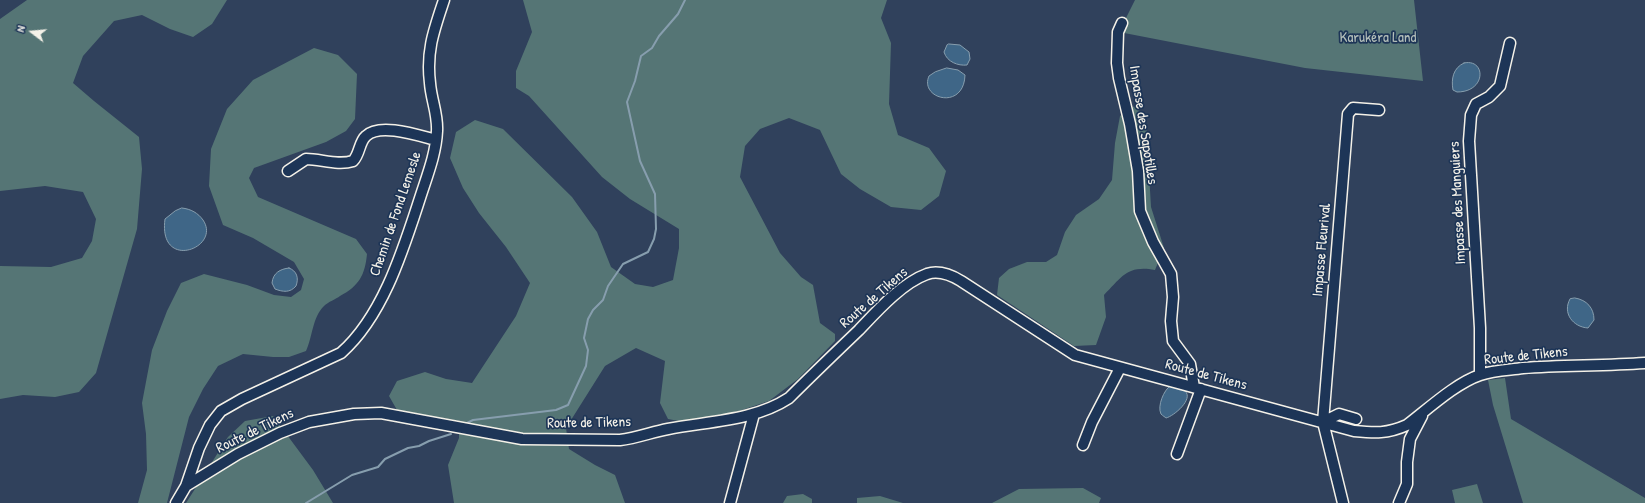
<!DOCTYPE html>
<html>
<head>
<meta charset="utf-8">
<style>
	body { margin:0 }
	#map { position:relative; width:1645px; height:503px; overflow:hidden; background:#30415c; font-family:"Patrick Hand",sans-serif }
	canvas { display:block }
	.north { position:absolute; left:12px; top:12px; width:40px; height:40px; -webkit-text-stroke:3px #1d3557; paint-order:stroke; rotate:286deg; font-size:11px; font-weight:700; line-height:16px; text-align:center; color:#f4f1e8 }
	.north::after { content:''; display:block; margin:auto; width:14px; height:18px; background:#f4f1e8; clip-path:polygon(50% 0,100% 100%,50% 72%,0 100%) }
</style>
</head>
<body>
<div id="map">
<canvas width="1645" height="503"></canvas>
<div class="north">N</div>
</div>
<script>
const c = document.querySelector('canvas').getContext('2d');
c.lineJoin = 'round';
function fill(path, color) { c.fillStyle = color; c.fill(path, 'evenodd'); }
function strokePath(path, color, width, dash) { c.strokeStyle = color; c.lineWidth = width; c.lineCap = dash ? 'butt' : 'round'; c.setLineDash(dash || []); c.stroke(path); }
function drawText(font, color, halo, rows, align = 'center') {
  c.font = font + ' "Patrick Hand",sans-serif'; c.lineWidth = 3.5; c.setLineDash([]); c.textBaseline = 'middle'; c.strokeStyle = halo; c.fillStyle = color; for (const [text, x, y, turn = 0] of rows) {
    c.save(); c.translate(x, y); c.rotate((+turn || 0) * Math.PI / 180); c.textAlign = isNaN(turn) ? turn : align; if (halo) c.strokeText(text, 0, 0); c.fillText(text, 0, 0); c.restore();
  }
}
const green = new Path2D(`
	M27 0H227L212 24 193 37 170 29 142 15 114 21 83 56 73 83 94 101 139 137 142 169 137 229 96 373 79 392 55 397 23 395 0 399V266L51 267 82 258 92 241 96 219 83 192 45 186 0 191V19Z
	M523 0H887L881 18 891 43 889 104 898 135 929 148 946 171 939 196 921 210 891 207 860 189 841 174 820 130 789 118 760 129 745 146 740 177 780 253 801 277 813 285 820 323 835 334V341L798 379 769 401 739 411 684 422 668 419 660 403 665 361 636 348 605 366 566 428 569 449 595 465 615 475 625 503H454L448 465 459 438V421L397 410 389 396 397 381 425 372 446 379 472 383 516 316 530 283 506 247 479 213 463 188 450 158 456 132 475 120 503 129 572 197 597 232 611 267 635 284 653 287 673 280 679 248V229L630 199 602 177 529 96 516 88V71L532 32Z
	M1135 0H1414L1423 81 1305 68 1119 32Z
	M314 48 338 55 357 74 355 119 346 131 326 142 254 168 249 178 258 197 356 239 367 254C365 275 359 286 340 296 336 299 328 302 324 306 312 318 313 336 306 351L289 357H273L243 354 218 366 203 389 189 417 167 503H138L147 470 146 434 142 403 152 350 167 311 181 283 204 274 247 285 274 295 291 297 301 290 304 279 294 262 253 238 223 225 209 186 211 149 227 109 253 80Z
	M1136 105 1146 122 1151 207 1164 248 1155 270C1127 265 1122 277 1104 295L1106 317 1096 345 1074 346 997 295 999 278 1009 269 1027 262H1046L1057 255 1065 232 1076 215 1099 199 1112 180 1115 143 1120 116Z
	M1505 378 1511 419 1645 498V503H1523L1493 405 1488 380Z
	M273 416 313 470 333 503H186L228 437 245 421Z
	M1477 484 1483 503H1455L1452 490Z
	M1083 488 1101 498 1099 503H992L1019 489Z
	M803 494 812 499V503H783L787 496Z
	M880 496 903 503H857V498Z`);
const water = new Path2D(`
	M949 44 960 45 969 52 970 59 967 65C958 66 947 62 944 52L947 45Z
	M1464 63C1486 58 1487 92 1457 92L1453 90C1451 79 1453 68 1464 63Z
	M947 68 958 70 965 75C964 111 919 99 929 76L935 72Z
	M182 208C191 209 198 213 203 220 222 248 158 272 165 219L175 211Z
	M289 268C297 271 299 278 296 286 290 293 283 292 275 289L272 283C273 273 280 269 289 268Z
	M1575 298C1587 300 1594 308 1594 320L1588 328C1573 327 1562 313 1570 299Z
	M1170 386C1174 387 1181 388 1185 391 1194 399 1174 416 1166 418 1165 417 1163 416 1161 414 1157 406 1164 390 1170 386Z`);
const stream = new Path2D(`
	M465 424 473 420 556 410 568 405 586 366 588 350 584 338 588 319 593 310 603 300 608 286 623 264 648 252 654 239 656 229 655 194 640 161 627 102 635 81 641 56 652 48 659 36 678 14 685 0
	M306 503 352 475 378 467 385 459 408 448 419 446 429 441 451 434`);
const minor = new Path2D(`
	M1122 23 1118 32 1117 63 1119 78 1130 124 1138 171 1140 211 1153 242 1171 274 1173 297 1171 321 1173 341 1190 364 1194 387
	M288 171 306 159C321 159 338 166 353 161 360 154 359 142 366 136 380 122 420 136 436 140
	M1480 375V328L1469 141 1471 115 1476 104 1489 97 1500 86 1510 43
	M1323 422 1339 414 1356 419
	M1083 445 1092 422 1120 368
	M1177 454 1201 389
	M186 486 199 448 210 425 221 411 242 399 341 353C383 316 403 250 420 198 427 176 436 154 437 131 438 114 431 99 430 83 426 51 434 30 444 0
	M176 503 186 486 238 454 280 433 309 422 354 414 381 413 522 439 620 440C637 438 652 432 668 429 709 421 754 421 789 398 812 375 836 352 859 330 877 311 902 283 927 274 939 270 951 275 961 281L1075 355 1354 431C1375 433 1387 434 1407 425 1428 409 1456 383 1480 375 1494 370 1509 370 1523 368 1563 365 1604 366 1645 363
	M730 503 754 414
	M1343 503 1323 422 1348 114 1353 108 1379 110
	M1399 503 1407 484V462L1410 439 1422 416`);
const parkNames = [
	["Karukéra Land",1378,38]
];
const streetNames = [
	["Impasse des Sapotilles",1143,125,81],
	["Impasse des Manguiers",1458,203,-93],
	["Chemin de Fond Lemesle",396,214,-71],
	["Impasse Fleurival",1322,250,-85],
	["Route de Tikens",874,298,-41],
	["Route de Tikens",1526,356,-6],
	["Route de Tikens",1206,375,15],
	["Route de Tikens",589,423,-1],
	["Route de Tikens",255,431,-26]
];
fill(green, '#557575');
fill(water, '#3f6687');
strokePath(water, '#879eae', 1);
strokePath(stream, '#879eae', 2);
strokePath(minor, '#f4f1e8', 13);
strokePath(minor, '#1d3557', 10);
drawText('15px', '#b4bfba', '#1d3557', parkNames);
drawText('15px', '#f4f1e8', '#1d3557', streetNames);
</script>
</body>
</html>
